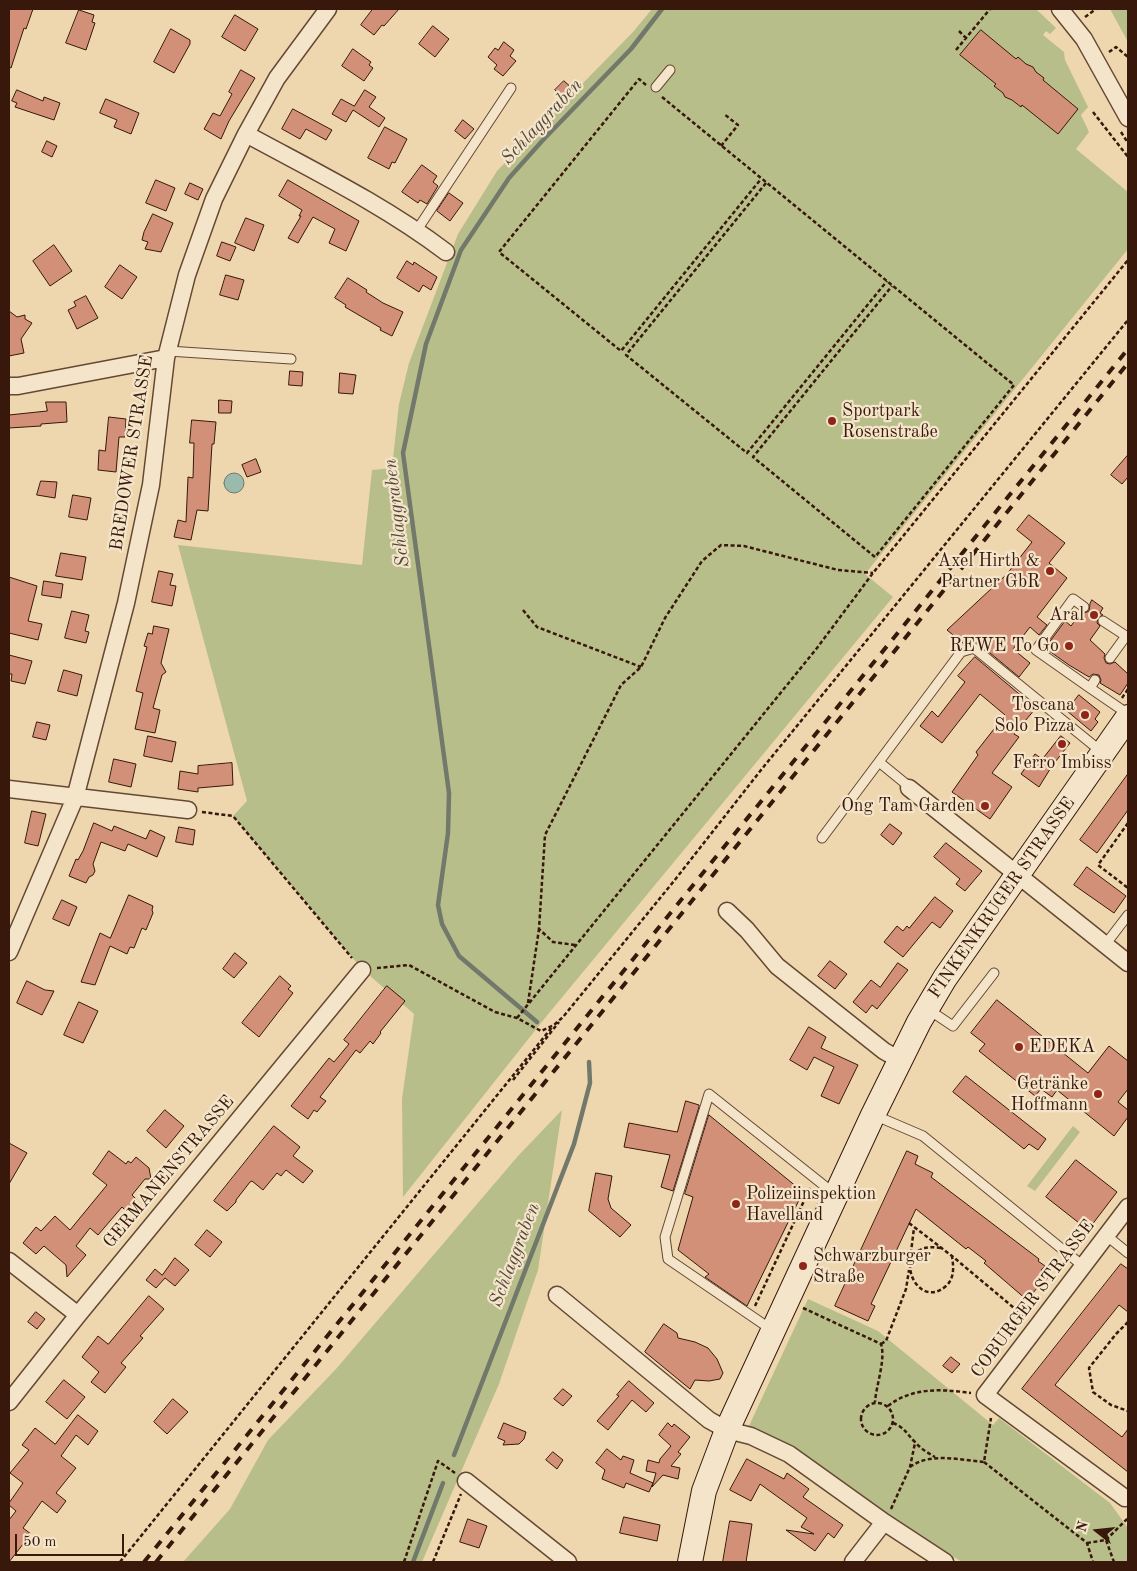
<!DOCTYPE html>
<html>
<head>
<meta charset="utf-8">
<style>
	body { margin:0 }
	#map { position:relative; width:1137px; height:1571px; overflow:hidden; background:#eed7ae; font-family:"Old Standard TT",serif }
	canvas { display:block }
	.frame { position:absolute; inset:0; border:10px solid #37180a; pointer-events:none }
	.north { position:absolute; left:1072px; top:1506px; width:50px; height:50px; -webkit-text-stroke:4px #f4e5ca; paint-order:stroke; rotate:286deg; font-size:14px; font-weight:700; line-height:20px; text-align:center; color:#37180a }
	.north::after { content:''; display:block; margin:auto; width:18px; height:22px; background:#37180a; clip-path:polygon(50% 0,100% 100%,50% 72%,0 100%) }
	.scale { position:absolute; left:15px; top:1534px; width:109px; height:22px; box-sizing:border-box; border:2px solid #37180a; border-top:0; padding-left:6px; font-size:15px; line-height:18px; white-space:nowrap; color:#37180a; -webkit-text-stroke:4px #f4e5ca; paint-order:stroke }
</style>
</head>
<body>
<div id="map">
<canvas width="1137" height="1571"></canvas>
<div class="frame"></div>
<div class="north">N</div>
<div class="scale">50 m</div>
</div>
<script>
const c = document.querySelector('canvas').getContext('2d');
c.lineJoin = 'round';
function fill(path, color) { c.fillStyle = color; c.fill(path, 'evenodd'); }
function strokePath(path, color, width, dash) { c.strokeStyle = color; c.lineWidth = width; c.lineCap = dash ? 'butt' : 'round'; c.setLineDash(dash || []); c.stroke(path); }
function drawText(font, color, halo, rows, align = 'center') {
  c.font = font + ' "Old Standard TT",serif'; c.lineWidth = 4.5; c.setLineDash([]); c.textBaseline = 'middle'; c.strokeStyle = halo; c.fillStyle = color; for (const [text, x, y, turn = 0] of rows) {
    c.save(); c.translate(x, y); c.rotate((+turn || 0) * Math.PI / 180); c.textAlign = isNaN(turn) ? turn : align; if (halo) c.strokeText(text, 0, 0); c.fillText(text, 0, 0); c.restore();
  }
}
const green = new Path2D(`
	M652 9H1036L1056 28 1050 34 1046 31 1043 35 1064 52 1065 60 1088 107 1081 115 1089 132 1076 149 1128 192V249L865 574 893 597 545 1018 403 1197 402 1099 414 1014 362 969 233 816 247 801 178 545 362 565 372 470 392 468 399 404 409 363 458 234 497 171 633 32Z
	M1110 9H1128V42Z
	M562 1110 538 1270 499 1384 422 1562H183L230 1509 268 1440 336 1369 518 1156Z
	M1073 1126 1080 1132 1035 1191 1027 1186Z
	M808 1299 878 1331 993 1425 999 1418 1110 1503 1128 1528V1562H962L748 1428Z`);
const water = new Path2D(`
	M224 483a10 10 0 1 1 20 0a10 10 0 1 1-20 0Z`);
const stream = new Path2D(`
	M537 1022 459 956 442 924 438 905 448 833 449 793 403 453 426 344 461 250 509 178 543 140 631 49 662 9
	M454 1455 574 1144 590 1083 589 1062
	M413 1562 443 1483`);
const building = new Path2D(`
	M9 9H33L26 29 24 28 11 68 9 67Z
	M373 9H399L384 26 382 25 374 35 361 25Z
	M79 10 94 15 92 22 95 23 86 50 66 43Z
	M235 15 258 29 245 51 222 37Z
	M433 26 449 39 435 57 419 44Z
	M171 29 190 40V44L174 73 154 62Z
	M981 30 1016 59 1018 57 1026 64 1033 67 1036 72 1044 78 1043 80 1078 109 1058 134 1022 105 1021 107 1012 100 1005 97 1003 93 994 86 996 84 960 55Z
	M504 42 514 50 510 56 516 61 503 76 494 69 497 65 488 57 495 48 498 50Z
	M353 49 371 62 369 65 373 68 364 81 342 66Z
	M241 70 255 78 229 121 221 139 204 129 213 113 220 116 232 94 229 92Z
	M564 81 572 88 563 98 555 90Z
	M17 90 43 101 44 97 60 103 54 120 15 107 17 103 12 101Z
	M365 90 376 97 369 107 385 118 379 127 353 110 346 122 332 114 341 99 354 106Z
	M106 99 139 113 131 134 114 127 117 120 100 113Z
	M293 109 332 130 326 140 306 129 300 139 282 129Z
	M463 120 474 129 465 139 455 131Z
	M385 127 407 139 395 163 392 162 389 169 368 158Z
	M47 141 57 146 52 157 42 152Z
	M422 165 437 176 433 182 438 186 427 204 420 200 418 203 402 192Z
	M156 180 175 188 166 211 146 203Z
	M288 180 359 221 346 251 329 243 335 229 313 217 298 243 288 238 301 216H299L302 210 279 196Z
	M190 183 203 189 198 200 185 194Z
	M449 193 463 203 450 221 437 211Z
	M153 214 173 223 161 252 145 249 148 242 142 240 144 232Z
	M246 218 264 225 254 251 235 243Z
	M222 242 236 247 230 261 217 256Z
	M54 245 72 271 50 286 33 261Z
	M407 261 413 265 414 262 437 277 431 290 423 285 419 292 397 278Z
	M120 265 137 277 122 299 105 287Z
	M226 275 244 280 238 300 220 295Z
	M348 278 367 290 366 292 383 303 403 312 392 336 380 330 381 328 345 307 346 305 335 298Z
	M86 296 98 318 77 329 68 310 76 306 74 302Z
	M9 311 17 317 25 315V319L32 323 21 339 24 353 9 356Z
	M290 371 303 372 302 386 289 385Z
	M340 373 356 375 353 394 339 393Z
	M219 400 232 401 231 413H219Z
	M46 402H66L67 422 41 424V426L9 428V415L47 411Z
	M109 417 126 419 125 437H119L116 472 98 470 99 450 105 451Z
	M192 420 216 422 214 444H212L208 511 197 510 191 540 174 537 178 520 186 522 188 477 193 478 194 443H190Z
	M1128 455V477L1122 484 1111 475Z
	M256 459 261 472 247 477 242 465Z
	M41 481 57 482 55 498 37 495Z
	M73 495 91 498 87 520 69 517Z
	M1029 515 1065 543 1049 563 1067 578 1037 617 1047 625 1039 635 1030 627 1013 649 1030 663 1019 677 978 643 973 642 964 644 947 630 1007 574 1032 542 1017 530Z
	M61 553 86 557 82 580 56 576Z
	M159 571 173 574 170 585 176 586 172 606 152 602Z
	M9 577 37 586 28 621 42 624 38 640 9 633Z
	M44 581 63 584 61 598 42 595Z
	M1092 600 1103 608 1100 613 1103 615 1098 618 1097 623 1100 626 1090 640 1105 654 1104 658 1106 663 1110 664 1115 662 1128 674V683L1120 695 1100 683 1101 680 1099 675 1093 674 1089 677 1069 665 1045 648 1065 621 1071 626 1081 612 1084 613 1089 611 1090 604Z
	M72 611 89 615 85 631 89 632 86 643 65 638Z
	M154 626 169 629 161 663 166 672 162 675 153 708 160 710 155 733 135 729 143 693 136 691 147 647 144 646 148 633 152 634Z
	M9 655 32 661 25 684 11 681 12 674H9Z
	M975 657 1036 708 1014 734 1019 737 992 773 1012 787 990 819 952 792 978 755 976 752 1005 715 980 694 942 743 920 726 932 711 938 717 965 682 958 676Z
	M64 670 82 675 77 696 58 691Z
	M1079 695 1100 712 1095 719 1098 722 1091 731 1067 711Z
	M37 722 50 725 46 740 33 737Z
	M148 736 176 742 172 762 144 756Z
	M1061 736 1070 743 1052 766 1039 787 1021 774 1035 754 1042 759Z
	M114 759 136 764 131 787 109 782Z
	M232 763 233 785 198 788V792L178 789 180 771 198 774V766Z
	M1128 774V810L1097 853 1080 840Z
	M32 811 46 814 38 846 25 843Z
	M94 823 112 831 114 826 146 839 150 830 165 837 157 857 128 844 125 851 101 842 93 864 95 871 93 875 89 877 86 883 69 876 76 859 78 860 83 851Z
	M890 824 902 833 893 845 881 835Z
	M179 827 195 830 193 845 176 842Z
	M946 843 982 871 965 891 956 884 960 879 934 857Z
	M1087 867 1126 896 1114 913 1074 885Z
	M129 895 153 906 152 910 153 913 146 930 142 928 134 948 130 947 127 954 110 946 95 985 81 982 100 933 110 938Z
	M935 897 953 911 940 928 932 922 903 957 884 942 897 926 903 931 907 926 909 928Z
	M62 900 77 907 69 926 53 919Z
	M235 953 247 963 234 978 223 969Z
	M830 961 847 974 835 989 818 976Z
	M898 963 908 970 877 1009 872 1005 866 1013 853 1002 871 980 880 987Z
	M280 976 291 986 288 989 293 993 259 1037 242 1023Z
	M27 981 45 990 54 991 42 1015 17 1003Z
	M387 986 405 1001 380 1032 381 1033 373 1044 370 1041 360 1053 356 1050 320 1097 326 1101 317 1112 314 1110 308 1119 291 1106 329 1058 334 1062 349 1044 344 1040Z
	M997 1000 1088 1073 1109 1046 1128 1061V1089L1118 1102 1128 1110V1117L1114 1136 1057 1090 1052 1097 1041 1089 1035 1096 979 1051 985 1044 971 1033Z
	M79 1002 98 1011 83 1043 64 1035Z
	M809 1027 826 1037 821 1048 858 1065 839 1104 821 1096 834 1067 814 1057 807 1070 790 1060Z
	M966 1076 1046 1139 1038 1150 1029 1144 1024 1149 953 1092Z
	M686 1101 699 1105V1107L673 1191 661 1187 670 1155 624 1147 629 1123 677 1132Z
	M165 1110 184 1126 166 1148 147 1131Z
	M709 1115 803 1192 747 1306 705 1277 709 1274 678 1250 693 1197 685 1194Z
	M274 1126 300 1147 293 1156 313 1171 303 1183 286 1170 281 1176 277 1173 263 1190 252 1181 250 1182 236 1200V1202L227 1211 214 1201Z
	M9 1143 27 1153 9 1184Z
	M109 1151 126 1164 128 1161 131 1163 136 1157 149 1168 151 1179H145L132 1195 137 1200 127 1212 122 1207 98 1235 90 1228 76 1246 86 1255 67 1277 66 1265 44 1246 36 1254 23 1243 36 1227 41 1231 55 1216 70 1230 107 1185 93 1174Z
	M907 1151 918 1156 915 1164 933 1173 931 1177 1039 1259 1038 1261 1045 1266 1041 1270 1049 1276 1039 1290 1037 1288 1027 1300 984 1263 986 1261 968 1247 966 1249 916 1209 871 1304 875 1306 868 1321 835 1306Z
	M1076 1160 1117 1192 1088 1230 1046 1197Z
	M596 1173 612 1176 608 1199 611 1208 631 1225 620 1237 589 1211Z
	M207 1230 222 1242 210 1257 195 1245Z
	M175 1258 189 1270 175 1286 165 1278 156 1288 146 1280 155 1269 162 1275Z
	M1121 1264 1128 1269V1312L1119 1305 1055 1385 1122 1437 1128 1429V1472L1022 1389Z
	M149 1296 164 1309 140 1336 143 1338 121 1363 126 1367 105 1393 91 1382 99 1372 82 1357 98 1336 108 1344Z
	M36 1312 45 1319 37 1329 28 1322Z
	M664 1324 677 1333 678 1338 695 1342 708 1348 717 1359 723 1373 720 1379 709 1381 695 1380 690 1389 645 1352Z
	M951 1357 960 1364 952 1373 943 1366Z
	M64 1380 85 1397 67 1419 46 1402Z
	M629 1381 654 1403 646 1412 632 1400 608 1430 597 1421 619 1396 617 1395Z
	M563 1389 572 1396 563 1406 554 1399Z
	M173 1399 188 1412 167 1434 154 1422Z
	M78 1415 98 1431 88 1445 76 1435 61 1456 76 1468 56 1493 66 1501 57 1513 42 1501 23 1528 31 1534 9 1562V1520L16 1511 9 1505V1503L23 1483 10 1473 29 1450 22 1445 35 1428 55 1444Z
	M504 1423 526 1432 524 1439 519 1444 503 1445 505 1441 498 1438Z
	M668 1423 672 1427 674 1424 690 1437 678 1452 681 1454 671 1466 680 1468 678 1479 663 1475 652 1487 656 1473 646 1471 648 1460 659 1463 660 1459 671 1446 659 1435Z
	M607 1449 621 1460 623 1456 634 1460 630 1473 653 1483 649 1492 626 1483 624 1488 602 1479 605 1470 596 1463Z
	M553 1452 563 1460 557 1469 546 1460Z
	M747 1459 784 1479 787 1473 809 1489 803 1497 843 1525 834 1538 828 1533 815 1551 786 1530 814 1534 801 1527 807 1518 760 1484 751 1501 730 1490Z
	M624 1517 660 1525 657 1541 620 1533Z
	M468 1519 487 1526 479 1548 460 1542Z
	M730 1521 752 1524 746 1562H723Z`);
const path = new Path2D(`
	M1085 17 1096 9
	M959 31 966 38
	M956 50 990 9
	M1109 52 1116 47 1128 57
	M646 85 639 79 499 252 621 351 761 179
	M662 97 1014 385 875 557 753 457 892 286
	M1093 112 1128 157
	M1121 132 1128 143
	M721 146 738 125 724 114
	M766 183 626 355 747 453 887 281
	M523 610 537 627 641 667
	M1122 698 1128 689
	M202 812 233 816 352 958
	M1128 823 1098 865 1128 888
	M575 945 553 942 539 929 545 835 621 685 641 667 665 618 702 561 721 545 744 546 838 570 873 573
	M377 968 409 965 495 1012 517 1018 541 1031 554 1025 563 1017 674 881 761 770 1128 320
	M528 1003 539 929
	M517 1018 817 648 873 573 1128 260
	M513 1080 559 1022
	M909 1223 952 1256 1026 1318
	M941 1248C887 1239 914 1314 946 1286 954 1279 954 1268 952 1257
	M910 1260 914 1228
	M755 1306 810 1188
	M803 1308 881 1344C886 1359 876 1386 875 1402
	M1128 1322 1116 1334 1089 1368 1093 1392 1111 1405 1128 1411
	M881 1344 886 1341 906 1289 909 1270
	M861 1419a16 16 0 1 1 32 0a16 16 0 1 1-32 0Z
	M888 1406C912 1387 942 1389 971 1393
	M893 1423C905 1428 906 1433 915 1442 921 1449 928 1453 935 1457
	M984 1462 1087 1543 1093 1562
	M910 1467C930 1452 960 1460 984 1462L991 1418
	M891 1509 910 1467 915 1443
	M1106 1540 1128 1518
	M1087 1543 1106 1540 1114 1562
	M120 1562 553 1026
	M404 1562 438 1461 455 1473
	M433 1562 461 1494`);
const lane = new Path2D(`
	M656 87 670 70
	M417 230 511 88
	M168 351 291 359
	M1084 607 1073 599 1036 650 1090 688
	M1103 621 1126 636
	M1110 658 1126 636 1128 637
	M1095 680 1090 688 1128 714
	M879 762 906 784 909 788
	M822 838 961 652 974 648 1103 753
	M1105 945 1128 915
	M929 1010 953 1026 994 973
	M874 1115 923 1136 1083 1266
	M1107 1236 1128 1253
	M772 1330 668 1259 665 1237 709 1094 836 1195`);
const street = new Path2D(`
	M1060 9 1084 39 1128 118
	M246 134C314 171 384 205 446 252
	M9 386H18L166 358
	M909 788 1128 963
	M9 789 188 810
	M727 911 747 930 777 966 884 1051 900 1060
	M9 952 75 798 126 603 151 485 166 358 187 275 214 199 246 134 277 78 328 9
	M9 1261 78 1315
	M557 1295 709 1420 727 1430 751 1436 789 1454 884 1522 945 1562
	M9 1402 78 1315 362 970
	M466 1481 568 1562
	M1125 1498 985 1395 1128 1207
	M853 1562 884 1522`);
const secondary = new Path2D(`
	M690 1562 704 1491 727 1430 873 1115 919 1022 945 978 1128 717`);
const rail = new Path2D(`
	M144 1562 1128 349
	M156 1562 1128 363`);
const markers = [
	[832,421,5,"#8f2418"],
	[1050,571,5,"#8f2418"],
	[1094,615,5,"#8f2418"],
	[1069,646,5,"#8f2418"],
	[1085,715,5,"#8f2418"],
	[1062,744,5,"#8f2418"],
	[985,806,5,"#8f2418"],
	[1019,1047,5,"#8f2418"],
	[1098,1094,5,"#8f2418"],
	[736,1204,5,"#8f2418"],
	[803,1266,5,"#8f2418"]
];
const poiNames = [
	["Sportpark",842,411,"left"],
	["Rosenstraße",842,432,"left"],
	["Axel Hirth &",1040,561],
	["Partner GbR",1040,582],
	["Aral",1084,615],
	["REWE To Go",1059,646],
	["Toscana",1075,705],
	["Solo Pizza",1075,726],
	["Ferro Imbiss",1062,763,"center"],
	["Ong Tam Garden",975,806],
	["EDEKA",1029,1047,"left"],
	["Getränke",1088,1084],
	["Hoffmann",1088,1105],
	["Polizeiinspektion",746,1194,"left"],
	["Havelland",746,1215,"left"],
	["Schwarzburger",813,1256,"left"],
	["Straße",813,1277,"left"]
];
const streetNames = [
	["BREDOWER STRASSE",132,453,-81],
	["FINKENKRUGER STRASSE",1002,898,-55],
	["GERMANENSTRASSE",169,1172,-50],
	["COBURGER STRASSE",1033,1299,-53]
];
const waterNames = [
	["Schlaggraben",542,122,-47],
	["Schlaggraben",397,513,-97],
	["Schlaggraben",515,1255,-69]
];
fill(green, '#b8be8a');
fill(water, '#99baac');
strokePath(water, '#72796b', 1);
strokePath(stream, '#72796b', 4.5);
fill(building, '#d29078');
strokePath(building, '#37180a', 1);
strokePath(lane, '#654833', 11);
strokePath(street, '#654833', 19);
strokePath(secondary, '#37180a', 26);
strokePath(path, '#37180a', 2.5, [4, 2.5]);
strokePath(lane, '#f4e5ca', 9);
strokePath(street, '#f4e5ca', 16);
strokePath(secondary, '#f4e5ca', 24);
strokePath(rail, '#37180a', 4, [9, 9]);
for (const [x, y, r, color] of markers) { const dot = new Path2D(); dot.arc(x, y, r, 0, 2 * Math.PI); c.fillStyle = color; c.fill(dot); strokePath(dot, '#f4e5ca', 2); }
drawText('18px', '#37180a', '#f4e5ca', poiNames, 'right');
drawText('18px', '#37180a', '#f4e5ca', streetNames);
drawText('italic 19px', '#54493b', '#f4e5ca', waterNames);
</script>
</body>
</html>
